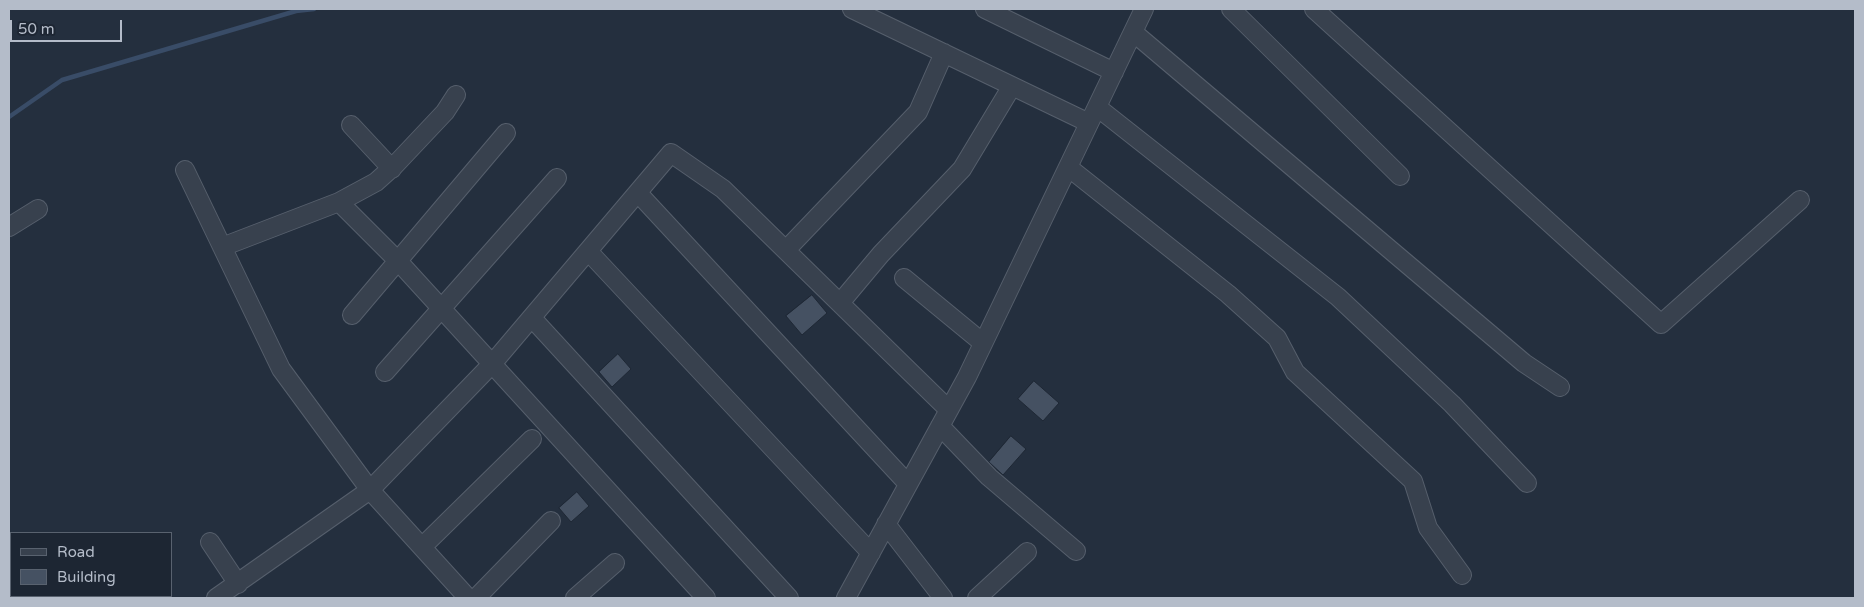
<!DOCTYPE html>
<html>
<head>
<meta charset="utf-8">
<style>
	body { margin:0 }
	#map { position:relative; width:1864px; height:607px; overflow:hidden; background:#242f3e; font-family:"Varela Round",sans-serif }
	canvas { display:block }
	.frame { position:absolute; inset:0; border:10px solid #b4bcc9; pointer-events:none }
	.legend { position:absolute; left:10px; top:532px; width:162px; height:65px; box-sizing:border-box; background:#1d2633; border:1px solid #59626f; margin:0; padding:6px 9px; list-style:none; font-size:15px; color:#b4bcc9 }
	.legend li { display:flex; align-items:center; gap:10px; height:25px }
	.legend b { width:25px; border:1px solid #59626f }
	.scale { position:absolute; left:10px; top:20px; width:112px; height:22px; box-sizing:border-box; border:2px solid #b4bcc9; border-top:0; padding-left:6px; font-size:15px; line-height:18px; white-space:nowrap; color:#b4bcc9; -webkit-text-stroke:4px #1d2633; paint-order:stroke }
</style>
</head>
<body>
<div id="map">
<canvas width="1864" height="607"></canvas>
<div class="frame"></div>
<ul class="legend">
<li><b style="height:6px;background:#38414e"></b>Road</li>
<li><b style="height:14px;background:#455162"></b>Building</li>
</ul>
<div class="scale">50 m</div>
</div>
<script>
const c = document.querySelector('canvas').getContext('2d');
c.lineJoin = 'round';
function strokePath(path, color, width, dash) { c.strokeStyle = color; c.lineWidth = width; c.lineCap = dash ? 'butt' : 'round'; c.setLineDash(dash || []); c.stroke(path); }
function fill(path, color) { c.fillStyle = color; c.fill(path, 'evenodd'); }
const stream = new Path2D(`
	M9 117 62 80 296 11 314 9`);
const building = new Path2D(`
	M812 295 827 313 802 335 786 316Z
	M618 354 631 369 612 387 599 372Z
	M1034 381 1059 403 1043 421 1018 399Z
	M1011 436 1026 449 1003 475 989 462Z
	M577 492 589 506 571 522 559 508Z`);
const minor = new Path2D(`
	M852 9 1089 123
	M985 9 1114 72
	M1231 9 1400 176
	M1314 9 1661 324 1800 200
	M1133 32 1524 363 1560 387
	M1097 107 1338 297 1452 404 1527 483
	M351 125 392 169
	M1068 167 1228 294 1277 338 1295 372 1413 481 1428 528 1462 575
	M185 170 281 369 370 490 468 598
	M638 193 908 484
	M339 202 398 261 706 598
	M9 227 38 209
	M222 247 339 202 376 182 395 165 445 112 456 95
	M786 250 918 112 944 53
	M588 251 871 553
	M904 278 983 343
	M840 303 881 254 962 169 1012 86
	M352 315 506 133
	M532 318 789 598
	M385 372 557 178
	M940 426 989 477 1076 551
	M886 524 943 598
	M210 542 238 584
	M422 547 532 439
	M9 590 11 594
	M216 598 370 490 492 364 671 153 723 189 949 410
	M476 598 551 521
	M575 598 615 563
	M846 598 967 377 1144 9
	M977 598 1027 552`);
strokePath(stream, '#394c67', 4.5);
fill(building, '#455162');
strokePath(building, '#1f2835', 1);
strokePath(minor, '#565f6c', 20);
strokePath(minor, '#38414e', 18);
</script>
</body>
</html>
